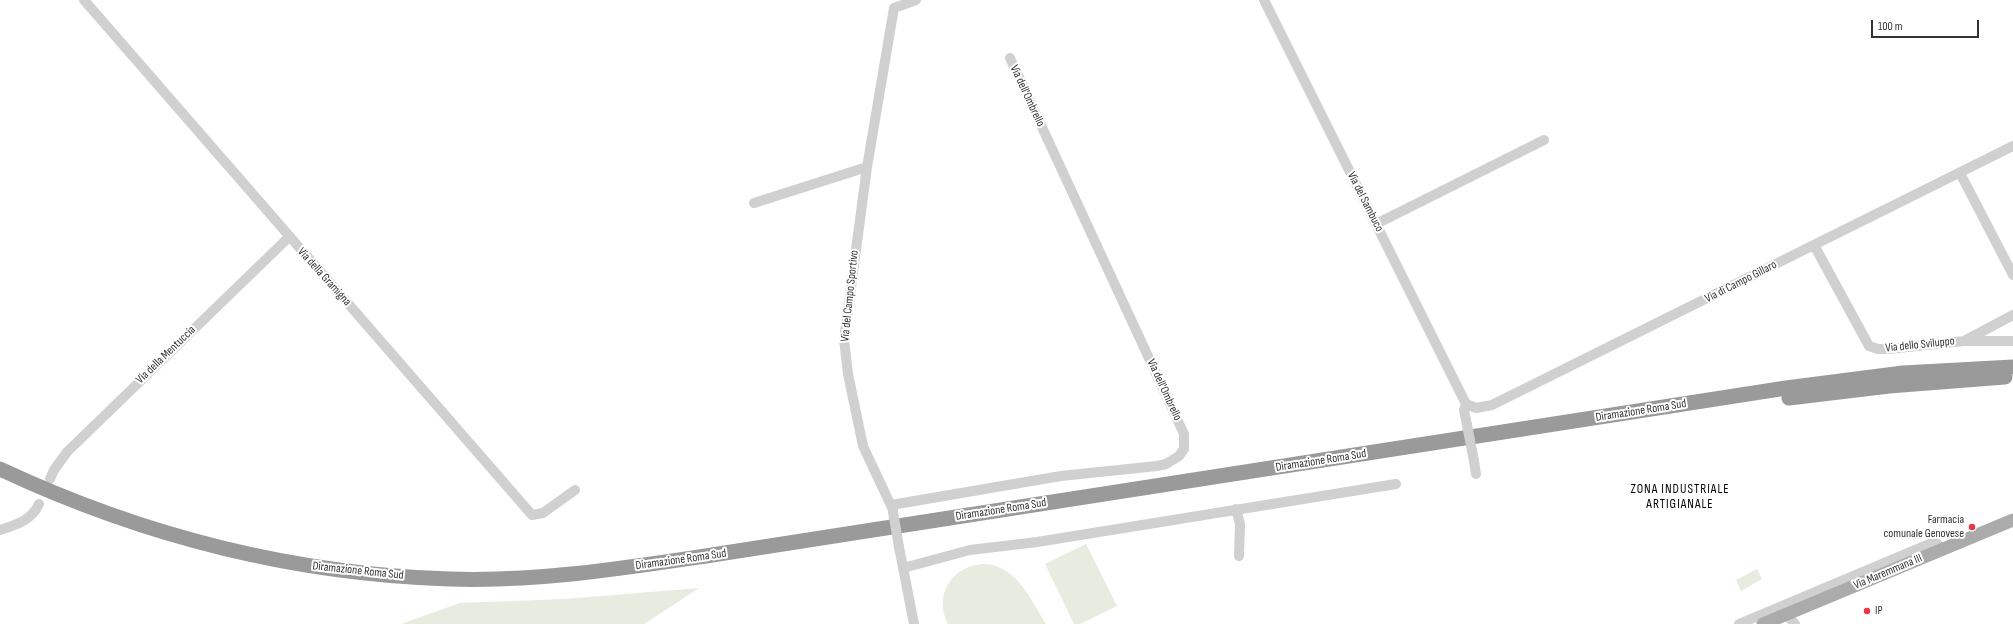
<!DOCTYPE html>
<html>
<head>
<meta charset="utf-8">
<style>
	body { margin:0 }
	#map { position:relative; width:2013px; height:624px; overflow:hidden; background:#fff; font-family:"Sofia Sans Condensed",sans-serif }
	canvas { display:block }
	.scale { position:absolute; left:1871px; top:20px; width:108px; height:18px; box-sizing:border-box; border:2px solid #333; border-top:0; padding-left:5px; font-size:12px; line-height:14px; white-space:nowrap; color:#333; -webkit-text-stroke:3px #fff; paint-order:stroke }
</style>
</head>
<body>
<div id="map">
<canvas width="2013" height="624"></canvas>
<div class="scale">100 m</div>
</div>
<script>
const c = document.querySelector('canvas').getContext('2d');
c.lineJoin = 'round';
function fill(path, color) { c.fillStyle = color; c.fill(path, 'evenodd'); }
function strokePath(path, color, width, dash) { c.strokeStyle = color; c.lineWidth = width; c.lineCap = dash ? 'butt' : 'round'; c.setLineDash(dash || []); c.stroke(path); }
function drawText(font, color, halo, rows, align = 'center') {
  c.font = font + ' "Sofia Sans Condensed",sans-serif'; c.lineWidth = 4; c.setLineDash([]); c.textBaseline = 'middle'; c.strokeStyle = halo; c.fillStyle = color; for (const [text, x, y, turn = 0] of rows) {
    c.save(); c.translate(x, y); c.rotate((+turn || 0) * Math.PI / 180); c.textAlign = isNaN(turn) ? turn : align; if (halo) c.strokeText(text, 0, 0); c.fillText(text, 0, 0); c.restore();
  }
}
const green = new Path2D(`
	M1086 544 1117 606 1080 624H1074L1045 564Z
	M983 564C1017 565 1030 599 1046 624H948C933 595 952 566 983 564Z
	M1757 569 1762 579 1741 591 1736 580Z
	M699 588 644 624H401L460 603 564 599Z`);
const minor = new Path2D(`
	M84 0 532 515 543 513 575 490
	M1264 0 1466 404
	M1960 173 2013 275
	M754 203 867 167
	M1376 224 1544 140
	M1814 245 1869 346 1878 349H1889L1964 341H2013
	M1966 340 2013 315
	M1466 404 1476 408 1492 405 2013 146
	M1466 404 1464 410 1467 425
	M1474 461 1476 474
	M50 479 54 470 67 452 289 237
	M891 505 1061 476 1157 466 1166 464 1179 456 1184 449V434L1010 58
	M1236 509 1240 524 1239 556
	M893 510 863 446 848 374 844 340 867 167 894 8 916 0
	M0 530C16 525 32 520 39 504
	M899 547 914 624
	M903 568 970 550 1037 542 1396 484
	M1786 614 1795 624
	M1739 624 1929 544 1936 543 1943 549`);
const major = new Path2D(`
	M1763 624 2013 520`);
const highway = new Path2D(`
	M1789 398 1889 386 2005 377
	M0 469C143 536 291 574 449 579 538 582 625 568 712 555 823 538 935 520 1046 503 1292 465 1539 427 1786 388L1903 373 2013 367`);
const minorBridge = new Path2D(`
	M1467 425 1474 461
	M893 512 899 547`);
const markers = [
	[1972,527,4,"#e63946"],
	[1867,611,4,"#e63946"]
];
const streetNames = [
	["Via dell'Ombrello",1027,96,65],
	["Via del Sambuco",1365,202,63],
	["Via della Gramigna",324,277,48],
	["Via di Campo Gillaro",1741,282,-27],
	["Via del Campo Sportivo",850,296,-84],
	["Via dello Sviluppo",1920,345,-6],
	["Via della Mentuccia",166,355,-44],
	["Via dell'Ombrello",1164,390,65],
	["Diramazione Roma Sud",1641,411,-9],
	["Diramazione Roma Sud",1321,461,-9],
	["Diramazione Roma Sud",1001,510,-9],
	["Diramazione Roma Sud",681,560,-8],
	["Diramazione Roma Sud",358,571,6],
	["Via Maremmana III",1888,572,-23]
];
const poiNames = [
	["Farmacia",1964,520],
	["comunale Genovese",1964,534],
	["IP",1875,611,"left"]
];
const neighbourhoodNames = [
	["ZONA INDUSTRIALE",1680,490],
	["ARTIGIANALE",1680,505]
];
fill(green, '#e6ecdf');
strokePath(minor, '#d0d0d0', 10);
strokePath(major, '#ababab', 13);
strokePath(highway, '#9a9a9a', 15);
strokePath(minorBridge, '#d0d0d0', 10);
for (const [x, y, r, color] of markers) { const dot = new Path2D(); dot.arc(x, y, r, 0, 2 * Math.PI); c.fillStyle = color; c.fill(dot); strokePath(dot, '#fff', 1.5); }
drawText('12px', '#333', '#fff', streetNames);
drawText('12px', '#333', '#fff', poiNames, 'right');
c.letterSpacing = '1px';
drawText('13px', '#000', '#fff', neighbourhoodNames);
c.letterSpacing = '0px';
</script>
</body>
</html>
